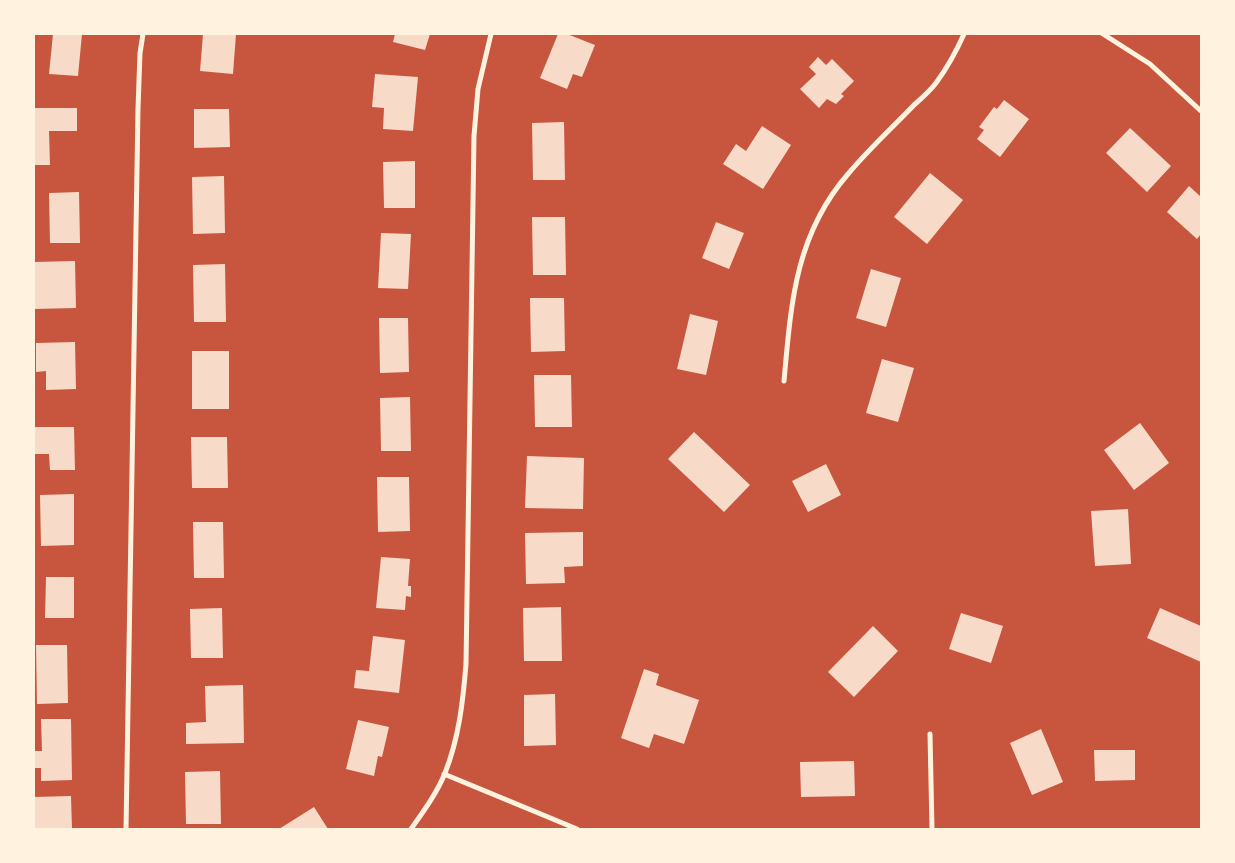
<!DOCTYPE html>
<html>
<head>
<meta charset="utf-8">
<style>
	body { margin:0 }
	#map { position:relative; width:1235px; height:863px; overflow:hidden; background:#c8553d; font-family:"Work Sans",sans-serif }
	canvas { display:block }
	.frame { position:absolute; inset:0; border:35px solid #fff3e0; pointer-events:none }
</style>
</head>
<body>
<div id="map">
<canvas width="1235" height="863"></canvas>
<div class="frame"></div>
</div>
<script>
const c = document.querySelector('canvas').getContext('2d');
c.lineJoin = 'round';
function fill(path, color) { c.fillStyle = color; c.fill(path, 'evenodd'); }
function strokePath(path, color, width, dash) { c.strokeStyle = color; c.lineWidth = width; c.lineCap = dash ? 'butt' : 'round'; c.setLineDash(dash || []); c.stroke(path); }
const building = new Path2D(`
	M53 34H82L78 76 49 74Z
	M203 34H236L233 74 200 71Z
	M395 34H430L425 50 393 42Z
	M558 34H567L595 45 582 77 573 74 567 89 540 78Z
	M818 57 826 65 832 59 854 81 841 94 844 96 836 104 827 99 819 108 800 89 816 74 809 67Z
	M375 74 418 77 413 131 383 129 384 108 372 107Z
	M1004 100 1029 119 1000 157 977 139 984 130 979 127 994 107 997 109Z
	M34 108H77V131H49L50 165H34Z
	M194 109H229L230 147 194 148Z
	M564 122 565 180H533L532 123Z
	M762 126 791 145 763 189 723 164 736 144 746 151Z
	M1130 128 1171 166 1147 192 1106 153Z
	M415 161V208H384L383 162Z
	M930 173 963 200 927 244 894 217Z
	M224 176 225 233 193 234 192 177Z
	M1189 186 1201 197V234L1197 239 1167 212Z
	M79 192 80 243H50L49 193Z
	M532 217H565L566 275H533Z
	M716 222 744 233 729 269 702 258Z
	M381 233 411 234 408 289 378 288Z
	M75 261 76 308 34 309V262Z
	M225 264 226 322H194L193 265Z
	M871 269 901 278 886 327 856 318Z
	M530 298H564L565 351 531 352Z
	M690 314 718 321 706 375 677 369Z
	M379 318H408L409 372 380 373Z
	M75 342 76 389 46 390V371L36 372V343Z
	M192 351H229V409H192Z
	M882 359 914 368 898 422 866 413Z
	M534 375H571L572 427H535Z
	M410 397 411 451H381L380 398Z
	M1140 423 1169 463 1134 490 1104 450Z
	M34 427H74L75 470H50L49 454H34Z
	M694 432 750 485 724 512 668 459Z
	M191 437H227L228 488H192Z
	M527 456 584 458 583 509 525 508Z
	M826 464 841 495 808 512 792 481Z
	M377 477H409L410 531 378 532Z
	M74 494V545L41 546 40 495Z
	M1128 509 1131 564 1095 566 1091 511Z
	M193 522H223L224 578H194Z
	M583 532V566L564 567 565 583 526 584 525 533Z
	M381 557 410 559 408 586H411V597L406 596 405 610 376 608Z
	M46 577H74V618H45Z
	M561 607 562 661H524L523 608Z
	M222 608 223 658H191L190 609Z
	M1160 608 1201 626V662L1147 638Z
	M961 613 1003 626 991 663 949 649Z
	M873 626 898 651 854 697 828 672Z
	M373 636 405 640 399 693 354 688 356 670 369 671Z
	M36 645H67L68 703 37 704Z
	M644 669 659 674 656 685 699 700 684 744 654 734 649 748 621 738Z
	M243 685 244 743 186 744V723L206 722 205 686Z
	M555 694 556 745 524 746V695Z
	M41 719H71L72 780 41 781V768H34V751H42Z
	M358 720 389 727 382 757 378 756 374 776 346 769Z
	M1041 729 1063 782 1032 795 1010 743Z
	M1094 750H1135V780L1095 781Z
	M854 761 855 796 801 797 800 762Z
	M220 771 221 824H186L185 772Z
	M71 796 72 829H34V797Z
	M314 807 328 829H279Z`);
const minor = new Path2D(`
	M1103 34 1150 64 1201 111
	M784 381C791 304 795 235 848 174 868 150 892 128 914 105 922 98 930 91 936 83 947 68 956 52 964 34
	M930 734 932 829
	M444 774 577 829
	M126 829 138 109 140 53 143 34
	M411 829C423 812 437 793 445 773 459 738 463 701 466 664L474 136 478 89 491 34`);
fill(building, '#f7dbc8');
strokePath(minor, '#fff3e0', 5);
</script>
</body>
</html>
